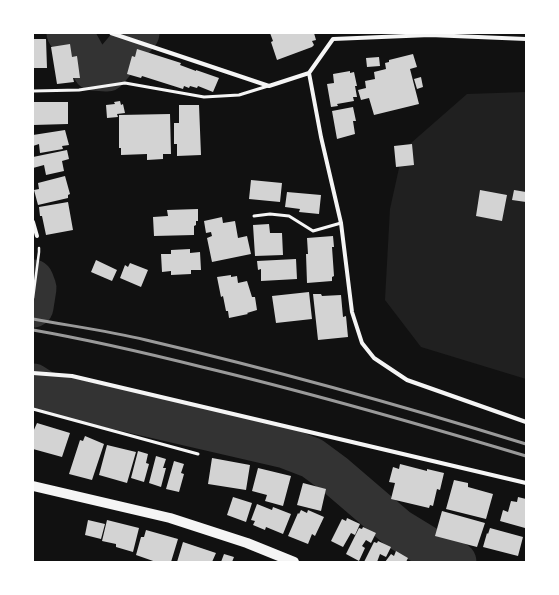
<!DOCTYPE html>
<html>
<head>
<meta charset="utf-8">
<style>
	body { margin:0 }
	#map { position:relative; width:559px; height:595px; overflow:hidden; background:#111; font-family:Manrope,sans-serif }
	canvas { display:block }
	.frame { position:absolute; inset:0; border:34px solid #fff; pointer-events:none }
</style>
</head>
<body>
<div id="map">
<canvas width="559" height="595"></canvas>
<div class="frame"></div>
</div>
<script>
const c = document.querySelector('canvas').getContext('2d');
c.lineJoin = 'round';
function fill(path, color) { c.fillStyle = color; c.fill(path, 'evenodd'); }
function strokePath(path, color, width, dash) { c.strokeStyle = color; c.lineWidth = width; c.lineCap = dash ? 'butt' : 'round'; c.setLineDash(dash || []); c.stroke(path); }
const green = new Path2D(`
	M526 92V379L421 347 385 300 390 209 403 150 467 94Z`);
const river = new Path2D(`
	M67 33 73 34 93 70 107 71 139 33
	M33 280 36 288 33 307
	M33 384 44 391 78 400 286 448 312 458 335 475 398 529 434 551 456 562`);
const building = new Path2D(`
	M270 33H314L316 40 312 41 314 45 312 47 277 60 271 42 273 41Z
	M33 39H46L47 68H33Z
	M70 44 72 57 77 56 80 78H73L74 82 57 84 51 47Z
	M137 49 181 63 180 65 196 71V70L219 78 213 92 198 86 197 88 190 86 189 88 184 86 183 89 142 76 141 78 127 74 132 56 135 57Z
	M413 54 417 67 410 69 419 104 374 115 369 98 361 100 358 90 366 88 365 81 375 79 374 72 386 69 385 63 389 62V60Z
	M379 57 380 66 367 67 366 58Z
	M350 71V73L354 72 357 86H355L357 97H353L354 101 337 104 338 106 331 107 327 84 334 83 333 74Z
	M421 77 423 87 417 89 414 79Z
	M120 101 121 105 123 104 125 113 117 114 118 117 107 118 106 105 115 104 114 102Z
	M33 102H68V124L33 125Z
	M179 105H199L201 155 177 156V144H174V123H179Z
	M353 107 356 121H353L355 134 337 139 332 111Z
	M170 114 171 154H163V159L147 160V154L121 155V148H119V115Z
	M65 130 69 145 62 146 63 149 40 153 39 144 33 146V135Z
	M412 144 414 165 396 167 394 146Z
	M67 150 69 159 62 161 64 171 46 175 44 165 33 168V157Z
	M65 176 70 194 68 195V198L38 205 34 190 39 189 38 183Z
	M251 180 282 183 280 202 249 199Z
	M480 190 507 195 502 221 476 216Z
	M514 190 526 192V202L512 200Z
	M287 192 321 195 319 214 299 212 300 209 285 207Z
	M68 202 73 230 46 235 42 216H40L39 207Z
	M198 209V221H196V225L194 226V235L154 236 153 217 168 216 167 210Z
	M222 217 223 223 235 221 238 238 247 236 251 254 212 262 207 238 212 236 211 232 206 233 204 221Z
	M269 224 270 233H282L283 255 255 256 253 225Z
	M333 236 334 247H332L334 276 332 277V281L307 283 306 254H308L307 238Z
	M190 249V253L200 252 201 270H191V274L171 275V271L162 272 161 254H171V250Z
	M296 259 297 279 261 281V269L258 270 257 261Z
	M96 260 117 270 112 281 91 272Z
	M130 263 148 270 141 287 120 278 125 265 128 267Z
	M231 275V277L237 276 238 283 247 281 252 297H255L257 310 247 313 248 314 229 318 228 311H226L223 296 221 297 217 277Z
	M309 292 312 319 276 323 272 296Z
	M313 294H321L322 296 341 295 343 317 346 316 348 337 318 340Z
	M37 423 70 433 62 457 33 449V432Z
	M85 436 104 444 92 480 69 474 80 440 83 441Z
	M107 445 136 452 127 483 99 475Z
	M138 451 148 454 146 463 149 464 144 482 131 478Z
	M156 456 166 459 163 468H166L161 487 149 483Z
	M212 458 250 465 246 490 208 484Z
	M174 461 184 464 181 473 184 474 179 492 166 489Z
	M400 464 427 471V469L444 473 440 490 437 489 433 506 430 505 429 508 391 499 395 483 389 482 393 467 399 469Z
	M258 468 291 476 283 506 265 501 267 495 252 491Z
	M454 480 468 483V487L493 494 486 519 446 509Z
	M303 483 326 489 321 511 297 505Z
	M233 497 252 503 246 522 227 515Z
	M518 497 526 499V523L525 528 500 521 503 510 508 512 511 501 517 502Z
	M257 504 272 510 273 507 291 514 283 534 266 527 265 530 253 525 255 521 251 520Z
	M301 510 307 513 308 510 324 517 315 536 312 534 308 544 288 536 298 513 299 514Z
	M442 511 485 523 477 547 435 536Z
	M347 518 360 524 355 535 351 533 343 547 331 541 342 519 346 521Z
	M88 520 105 524 101 539 85 535Z
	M107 520 139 528 133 552 116 547V544L102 541Z
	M363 527 376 533 371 543 366 540 362 546 365 548 359 561 346 554 359 528 362 529Z
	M490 528 523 537 518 556 483 547 487 533 488 534Z
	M146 530 178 539 171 562H156L136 555 141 537H144Z
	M378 541 391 547 386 557 380 554 377 562H364L374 542 377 543Z
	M183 542 216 553 212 562H177Z
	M396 551 408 558 406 562H385L391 554 394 556Z
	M224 554 234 557 232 562H221Z`);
const path = new Path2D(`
	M33 298 39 252V248`);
const service = new Path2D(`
	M33 91 79 90 125 83 204 97 239 95 268 86
	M254 216 270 214 289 216 313 231 341 223
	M33 409 198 454`);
const minor = new Path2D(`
	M111 33 269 86 309 73 333 39 430 35 526 39
	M309 73 321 137 341 223 352 312 362 343 374 358 407 380 526 422
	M33 222 37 236
	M33 373 72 376 526 483`);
const primary = new Path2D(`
	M33 486 170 518 247 543 294 562`);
const rail = new Path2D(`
	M33 319C71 326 109 331 146 340 274 370 400 405 526 444
	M33 330C90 340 146 353 202 367 311 393 419 424 526 456`);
fill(green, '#202020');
strokePath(river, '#333', 41);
fill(building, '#d3d3d3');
strokePath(path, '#f5f5f5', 2.5);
strokePath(service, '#f5f5f5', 3);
strokePath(minor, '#f5f5f5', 4);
strokePath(primary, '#f5f5f5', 10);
strokePath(rail, '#9a9a9a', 3);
</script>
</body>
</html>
